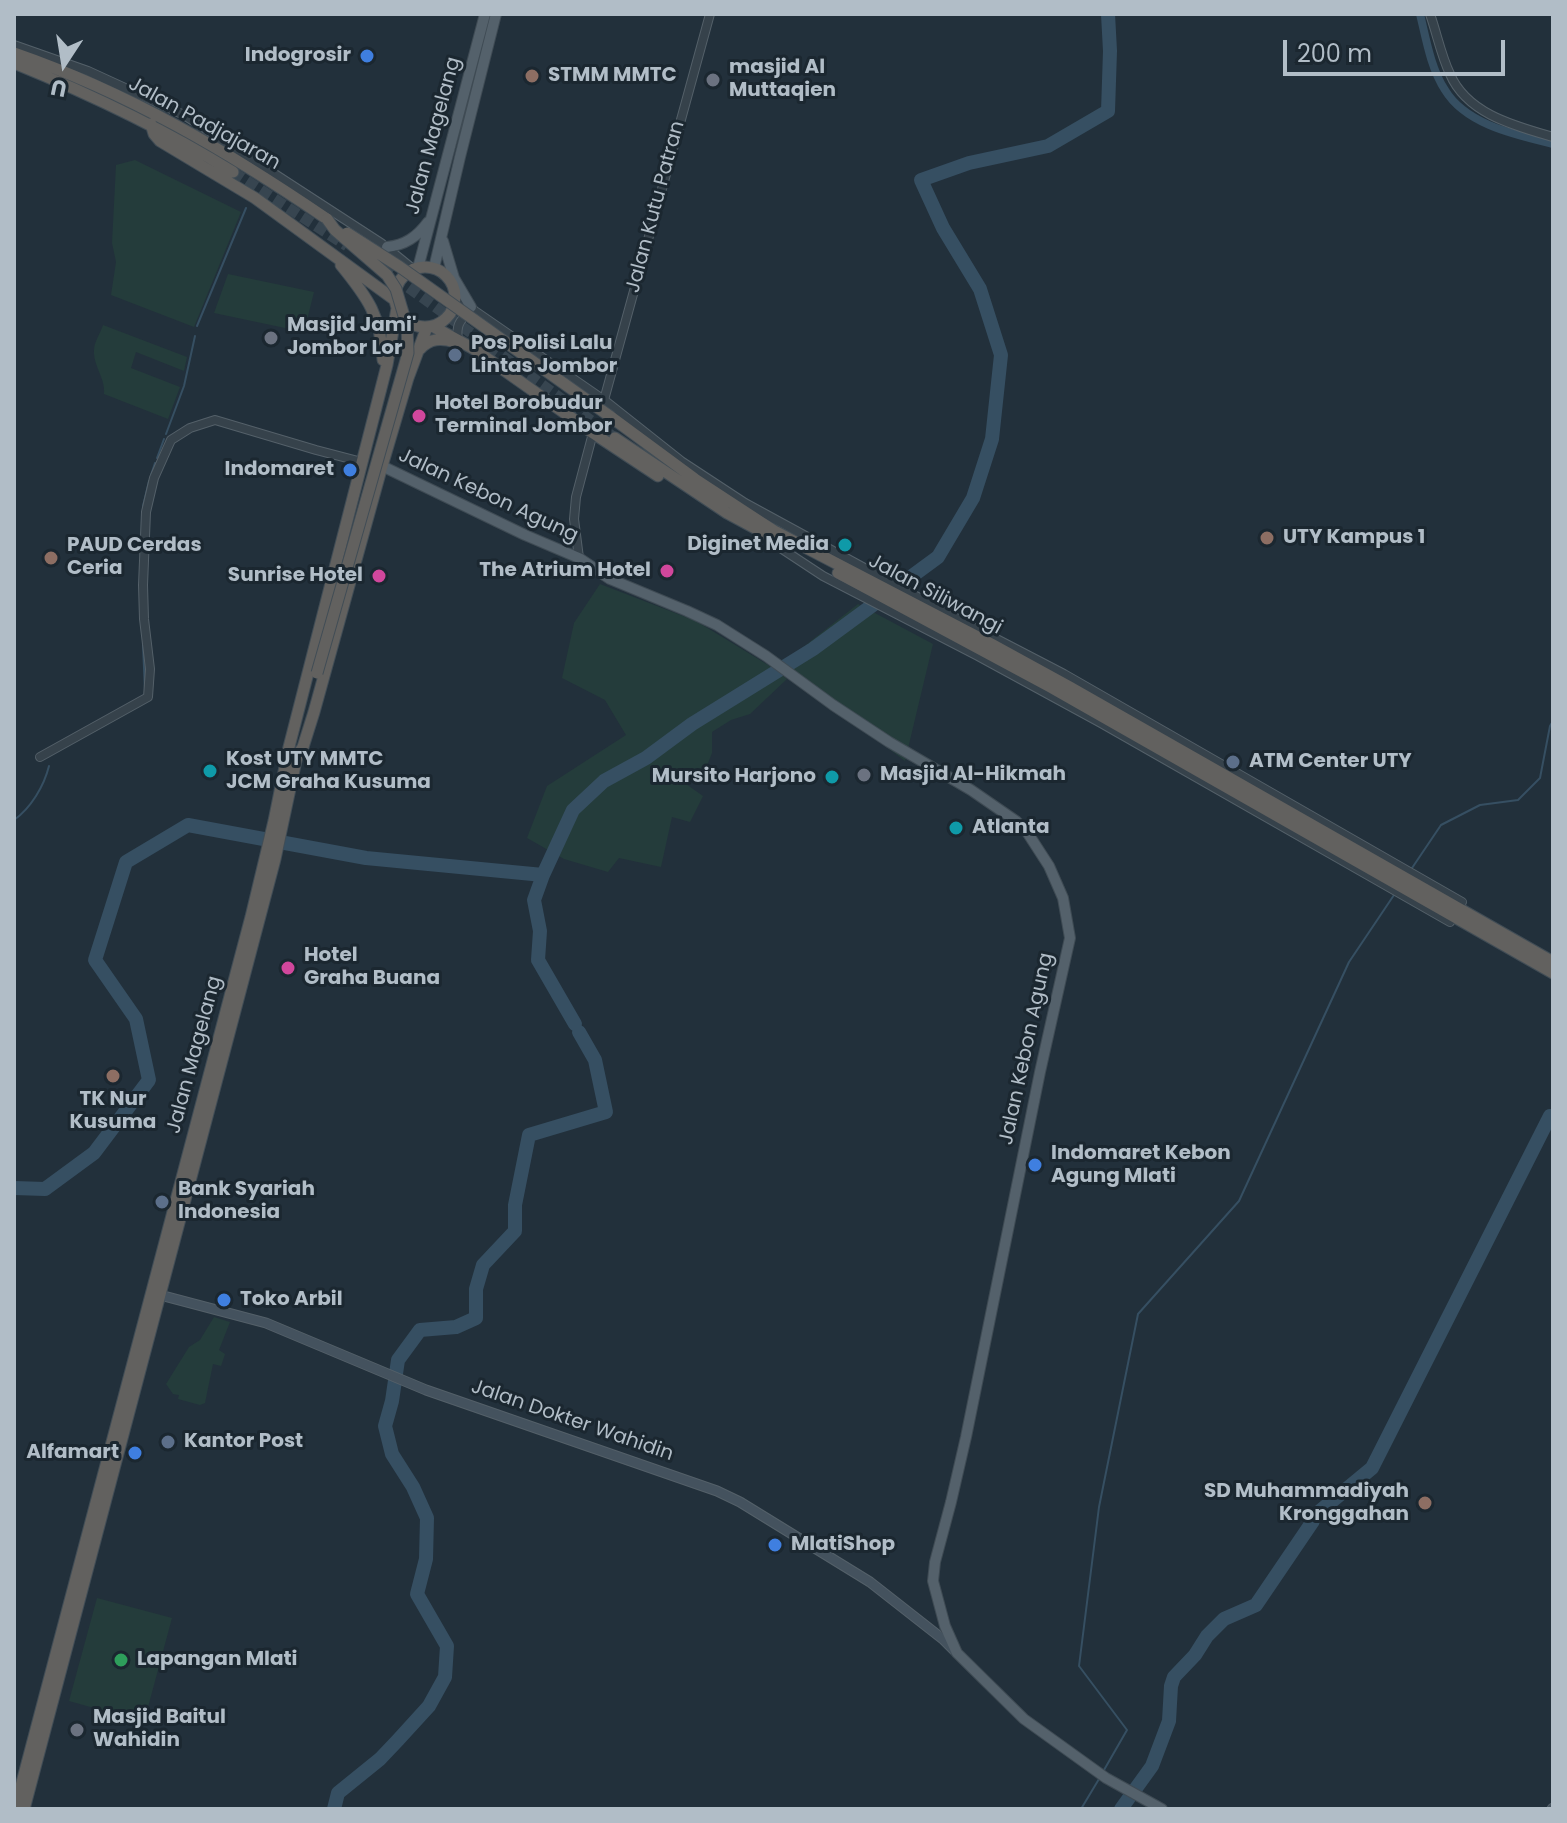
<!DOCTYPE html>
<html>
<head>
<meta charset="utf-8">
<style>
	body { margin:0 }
	#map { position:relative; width:1567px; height:1823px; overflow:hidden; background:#22303b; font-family:Poppins,sans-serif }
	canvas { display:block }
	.frame { position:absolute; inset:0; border:16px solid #b1bdc7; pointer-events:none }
	.north { position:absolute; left:24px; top:24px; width:80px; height:80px; -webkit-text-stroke:6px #1b2730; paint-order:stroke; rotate:192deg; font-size:22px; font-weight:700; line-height:32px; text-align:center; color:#b1bdc7 }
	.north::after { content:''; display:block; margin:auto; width:28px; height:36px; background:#b1bdc7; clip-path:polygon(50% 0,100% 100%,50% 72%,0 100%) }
	.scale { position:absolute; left:1283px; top:40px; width:222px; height:36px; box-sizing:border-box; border:4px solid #b1bdc7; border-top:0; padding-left:10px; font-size:24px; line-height:28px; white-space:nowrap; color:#b1bdc7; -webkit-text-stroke:6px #1b2730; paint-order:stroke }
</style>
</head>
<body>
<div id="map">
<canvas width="1567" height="1823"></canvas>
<div class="frame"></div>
<div class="north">U</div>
<div class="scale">200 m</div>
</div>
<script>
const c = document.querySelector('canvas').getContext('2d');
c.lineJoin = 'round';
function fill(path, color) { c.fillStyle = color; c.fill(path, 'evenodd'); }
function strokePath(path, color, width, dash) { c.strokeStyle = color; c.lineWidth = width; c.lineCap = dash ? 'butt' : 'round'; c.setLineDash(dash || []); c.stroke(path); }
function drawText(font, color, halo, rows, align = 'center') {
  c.font = font + ' Poppins,sans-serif'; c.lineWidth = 6; c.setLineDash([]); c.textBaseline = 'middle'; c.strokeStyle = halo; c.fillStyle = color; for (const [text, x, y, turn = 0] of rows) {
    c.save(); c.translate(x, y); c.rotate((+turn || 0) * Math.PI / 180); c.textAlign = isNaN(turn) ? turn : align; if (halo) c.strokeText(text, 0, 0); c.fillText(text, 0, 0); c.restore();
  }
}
const green = new Path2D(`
	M135 160 241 212 194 327 111 295 116 262 112 243 116 165Z
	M228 274 314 292 304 332 214 313Z
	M103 325 187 357 184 371 136 352 131 368 180 387 168 419 104 394C106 379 93 366 94 350 94 342 101 332 103 325Z
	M600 584 696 621 773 668 787 679 750 714 731 720 712 732V753L704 773 686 784 703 796 690 822 672 817 661 867 619 858 608 872 564 859 527 838 547 786 626 735 605 700 562 678 574 623Z
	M858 604 933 644 905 761 779 666Z
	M214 1317 230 1322 219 1350 225 1354 221 1366 213 1364 205 1403 200 1405 178 1399 179 1395 173 1394 166 1384 189 1347 200 1340Z
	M97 1598 172 1618 144 1722 69 1701Z`);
const stream = new Path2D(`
	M197 326 246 208
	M166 434 184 386 195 336
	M157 458 164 439
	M151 475 155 463
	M143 506 149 481
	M143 645 145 691
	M14 820C31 808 44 786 49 766
	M1410 871 1441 825 1480 805 1518 800 1540 778 1550 726 1553 721
	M1104 1770 1127 1730 1079 1666 1099 1507 1138 1314 1239 1201 1349 962 1396 892
	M1081 1809 1099 1779`);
const canal = new Path2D(`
	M1420 14C1426 39 1431 69 1445 90 1466 125 1517 135 1553 144`);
const river = new Path2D(`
	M543 875 534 900 540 931 538 960 575 1024
	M14 1188 45 1189 94 1153 149 1080 136 1019 95 960 126 862 188 825 366 858 543 875 573 810 604 781 646 758 692 724 813 649 938 557 973 498 992 439 1001 355 980 289 943 228 921 180 969 163 1048 146 1108 111 1110 51 1108 14
	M1320 1511 1372 1468 1550 1116
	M334 1809 338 1793 380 1759 398 1740 429 1706 445 1677 447 1646 417 1594 426 1559 427 1518 413 1487 392 1454 385 1426 392 1401 398 1360 420 1330 456 1327 476 1318V1289L483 1265 515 1231V1205L529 1135 606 1112 595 1060 579 1032
	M1121 1809 1152 1766 1169 1721 1171 1686 1174 1677 1195 1655 1207 1636 1224 1619 1256 1605 1313 1521`);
const trunkTunnel = new Path2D(`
	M233 172 347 246
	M382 268 615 438`);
const tertiary = new Path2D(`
	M1430 14C1437 34 1441 55 1450 74 1467 114 1515 126 1553 137
	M14 45 88 71 184 115 381 243 413 269
	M455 294 475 311 604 400 681 461 745 503 958 619 1064 674 1462 902
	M458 339C456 327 459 320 469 313
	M604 400 710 14
	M772 540 779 547 823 576 978 656 1101 723 1450 922
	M579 558 574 519 576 497 593 433
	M40 757 148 697 150 669 144 619 143 585 146 512 154 478 171 440 190 428 215 420 316 450 362 462`);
const secondary = new Path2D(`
	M160 1295 266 1323 426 1390 717 1491 740 1502 870 1582 944 1640 955 1651
	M1552 1809 1553 1808`);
const primary = new Path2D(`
	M443 241 454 278 471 307
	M387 247C405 245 417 237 428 222
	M418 268 485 14
	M434 268 460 157 496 14
	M382 466 525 535 579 558 610 579 687 611 717 625 766 656 833 705 889 742 971 790 1016 821 1027 832 1049 866 1063 898 1070 938 1040 1072 966 1437 951 1502 935 1562 933 1581 945 1626 957 1653 1024 1719 1106 1778 1162 1809`);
const trunk = new Path2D(`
	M14 53C127 92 229 152 327 219
	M14 63C90 94 164 129 233 172
	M151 124 154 134 160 141 255 198 395 300
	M341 265C368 298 381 316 383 360
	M395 297a30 30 0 1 1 60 0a30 30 0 1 1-60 0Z
	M432 326 474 349 593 433 658 476
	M420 349C430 338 441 338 455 342
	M611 417 695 479 776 532 993 645 1070 687 1553 962
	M615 438 727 513 777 540
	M838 573 1052 688 1553 973
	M15 1809 251 917 274 821 289 747 387 365 397 308
	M24 1809 232 1022 275 859 297 756 303 747 314 712 382 466 408 378 427 327`);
const trunkBridge = new Path2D(`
	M347 233 400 267 611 417
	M317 673 408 353 407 326 396 289 387 275 335 230 327 219`);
const markers = [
	[367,56,8,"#3f7fe0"],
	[532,76,8,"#8d6e63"],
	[713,80,8,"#6b7280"],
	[271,338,8,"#6b7280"],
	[455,355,8,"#5c6f8a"],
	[419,416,8,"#d1479c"],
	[350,470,8,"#3f7fe0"],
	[1267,538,8,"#8d6e63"],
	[845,545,8,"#0f9aa8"],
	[51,558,8,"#8d6e63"],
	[667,571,8,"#d1479c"],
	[379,576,8,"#d1479c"],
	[1233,762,8,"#5c6f8a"],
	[210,771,8,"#0f9aa8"],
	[864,775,8,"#6b7280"],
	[832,777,8,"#0f9aa8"],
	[956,828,8,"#0f9aa8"],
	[288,968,8,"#d1479c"],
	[113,1076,8,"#8d6e63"],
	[1035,1165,8,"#3f7fe0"],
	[162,1202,8,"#5c6f8a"],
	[224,1300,8,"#3f7fe0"],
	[168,1442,8,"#5c6f8a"],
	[135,1453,8,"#3f7fe0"],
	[1425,1503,8,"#8d6e63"],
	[775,1545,8,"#3f7fe0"],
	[121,1660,8,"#2e9e5b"],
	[77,1730,8,"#6b7280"]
];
const poiNames = [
	["Indogrosir",351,56,"right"],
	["masjid Al",729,68],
	["Muttaqien",729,91],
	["STMM MMTC",548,76],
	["Masjid Jami'",287,326],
	["Jombor Lor",287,349],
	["Pos Polisi Lalu",471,344],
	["Lintas Jombor",471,367],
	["Hotel Borobudur",435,404],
	["Terminal Jombor",435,427],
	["Indomaret",334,470,"right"],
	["UTY Kampus 1",1283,538],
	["Diginet Media",829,545,"right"],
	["PAUD Cerdas",67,546],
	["Ceria",67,569],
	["The Atrium Hotel",651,571,"right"],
	["Sunrise Hotel",363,576,"right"],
	["Kost UTY MMTC",226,760],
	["JCM Graha Kusuma",226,783],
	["ATM Center UTY",1249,762],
	["Masjid Al-Hikmah",880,775],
	["Mursito Harjono",816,777,"right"],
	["Atlanta",972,828],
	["Hotel",304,956],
	["Graha Buana",304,979],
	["TK Nur",113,1100,"center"],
	["Kusuma",113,1123,"center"],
	["Indomaret Kebon",1051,1154],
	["Agung Mlati",1051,1177],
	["Bank Syariah",178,1190],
	["Indonesia",178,1213],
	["Toko Arbil",240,1300],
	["Kantor Post",184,1442],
	["Alfamart",119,1453,"right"],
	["SD Muhammadiyah",1409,1492,"right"],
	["Kronggahan",1409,1515,"right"],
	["MlatiShop",791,1545],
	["Lapangan Mlati",137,1660],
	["Masjid Baitul",93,1718],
	["Wahidin",93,1741]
];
const streetNames = [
	["Jalan Padjajaran",204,124,29],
	["Jalan Magelang",434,136,-75],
	["Jalan Kutu Patran",656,207,-75],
	["Jalan Kebon Agung",488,496,25],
	["Jalan Siliwangi",935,595,28],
	["Jalan Kebon Agung",1027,1049,-78],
	["Jalan Magelang",195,1055,-75],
	["Jalan Dokter Wahidin",572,1421,19]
];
fill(green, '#243c3b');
strokePath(stream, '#364f62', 2);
strokePath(canal, '#364f62', 8);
strokePath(river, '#364f62', 14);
strokePath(trunkTunnel, '#374550', 11, [11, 5.5]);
strokePath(tertiary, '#546069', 10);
strokePath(secondary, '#546069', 11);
strokePath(primary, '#3f4b54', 12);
strokePath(trunk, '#414d56', 13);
strokePath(tertiary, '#36424b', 8);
strokePath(secondary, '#44525e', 9);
strokePath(primary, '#54616b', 10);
strokePath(trunk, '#62615f', 11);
strokePath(trunkBridge, '#414d56', 13, []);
strokePath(trunkBridge, '#62615f', 11);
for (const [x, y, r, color] of markers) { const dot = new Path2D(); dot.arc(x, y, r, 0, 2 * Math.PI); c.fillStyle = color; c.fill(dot); strokePath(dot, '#1b2730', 3); }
drawText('bold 20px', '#b1bdc7', '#1b2730', poiNames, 'left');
drawText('20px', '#b1bdc7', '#1b2730', streetNames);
</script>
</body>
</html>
